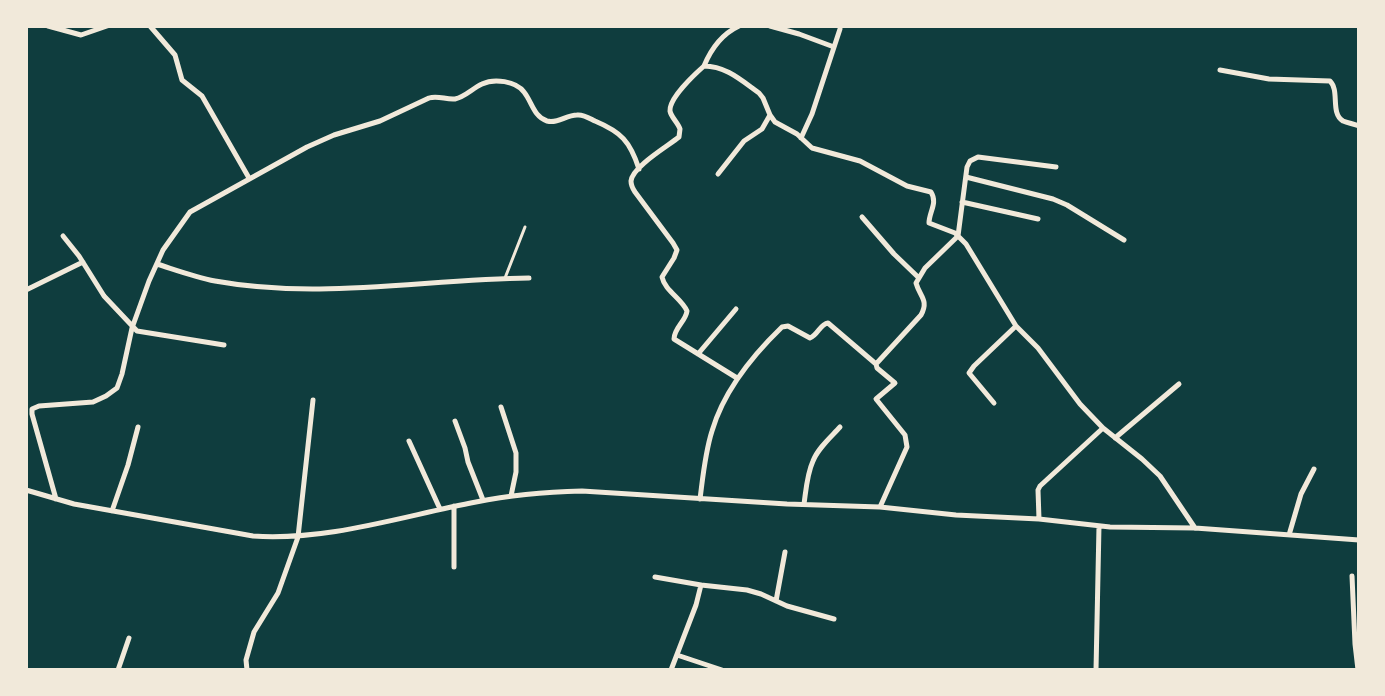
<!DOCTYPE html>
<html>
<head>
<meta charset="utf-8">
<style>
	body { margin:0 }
	#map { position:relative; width:1385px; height:696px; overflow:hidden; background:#0f3d3e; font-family:Raleway,sans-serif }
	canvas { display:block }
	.frame { position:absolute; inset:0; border:28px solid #f1e9da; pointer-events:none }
</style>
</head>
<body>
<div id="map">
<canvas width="1385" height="696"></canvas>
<div class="frame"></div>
</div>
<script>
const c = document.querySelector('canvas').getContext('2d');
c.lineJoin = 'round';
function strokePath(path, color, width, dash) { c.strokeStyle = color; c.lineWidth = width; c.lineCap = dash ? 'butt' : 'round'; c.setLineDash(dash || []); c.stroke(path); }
const service = new Path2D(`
	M505 278 525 227`);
const minor = new Path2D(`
	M48 26 81 35 107 26
	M150 26 175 55 182 80 202 96 249 178
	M770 26 799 34 834 47
	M704 66C711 49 722 34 739 26
	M1220 70 1269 79 1330 81C1340 91 1330 113 1343 121 1348 123 1354 124 1359 126
	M801 138 812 114 840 29
	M718 174 744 141 762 129 770 115
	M966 177 1053 199 1067 205 1124 240
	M962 202 1038 219
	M862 217 894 254 919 278
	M63 236 79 256 104 296 137 331 224 345
	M157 264C176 270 195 277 215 281 319 300 425 279 529 278
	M26 290 83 262
	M698 354 736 309
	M737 378 674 339C674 328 686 321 687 311 681 298 665 291 662 277L674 258 677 250 673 243 635 192C633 189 631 185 631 181 632 167 668 146 679 137L680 129C678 123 671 117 670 111 669 98 695 74 704 66 726 66 742 81 759 93L763 98 770 115 775 122 797 134 812 148 860 161 907 186 931 192C938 203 929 212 929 223L955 233 966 244 1016 326 1038 348 1080 404 1103 428 1142 459 1160 476 1195 528
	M994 403 969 373 974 366 1016 326
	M501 407 516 453V472L511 496
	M455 421 465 448 468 462 483 500
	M1115 438 1179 384
	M409 441 440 509
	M26 490 74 504 253 536C329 541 402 516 476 502 511 495 547 492 582 491L787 504 880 507 956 515 1039 519 1110 527 1195 528 1359 540
	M56 499 32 414V409L39 406 93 402 106 396 117 388 122 374 132 328 149 281 163 250 190 212 307 147 334 135 380 121 429 98C438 95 446 100 455 99 465 97 473 88 482 84 494 78 516 81 524 92 532 102 534 117 547 121 558 124 566 115 577 115 583 114 589 118 595 121 621 132 630 141 639 169
	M700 499C703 476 705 453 712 431 724 390 752 356 782 327L788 326 810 338C818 335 820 324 828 323L876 364
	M804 504C806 490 807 474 813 461 818 448 831 437 840 427
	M880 507 907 447 905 435 876 399 895 383 877 368 876 364 921 315C929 300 920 297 916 283L925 268 958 236 967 167 970 161 978 157 1056 167
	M112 511 128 465 138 427
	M1039 519 1038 490 1040 486 1103 428
	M1289 535 1301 494 1314 469
	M454 567V506
	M1352 576 1355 644 1358 670
	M655 577 701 585 747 590 761 594 787 606 834 619
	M776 601 785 552
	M677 655 722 670
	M118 670 129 638
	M247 670 246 660 254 632 278 593 298 537 313 400
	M671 670 696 605 701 585
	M1096 670 1099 526`);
strokePath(service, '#f1e9da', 3);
strokePath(minor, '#f1e9da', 5);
</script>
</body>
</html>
